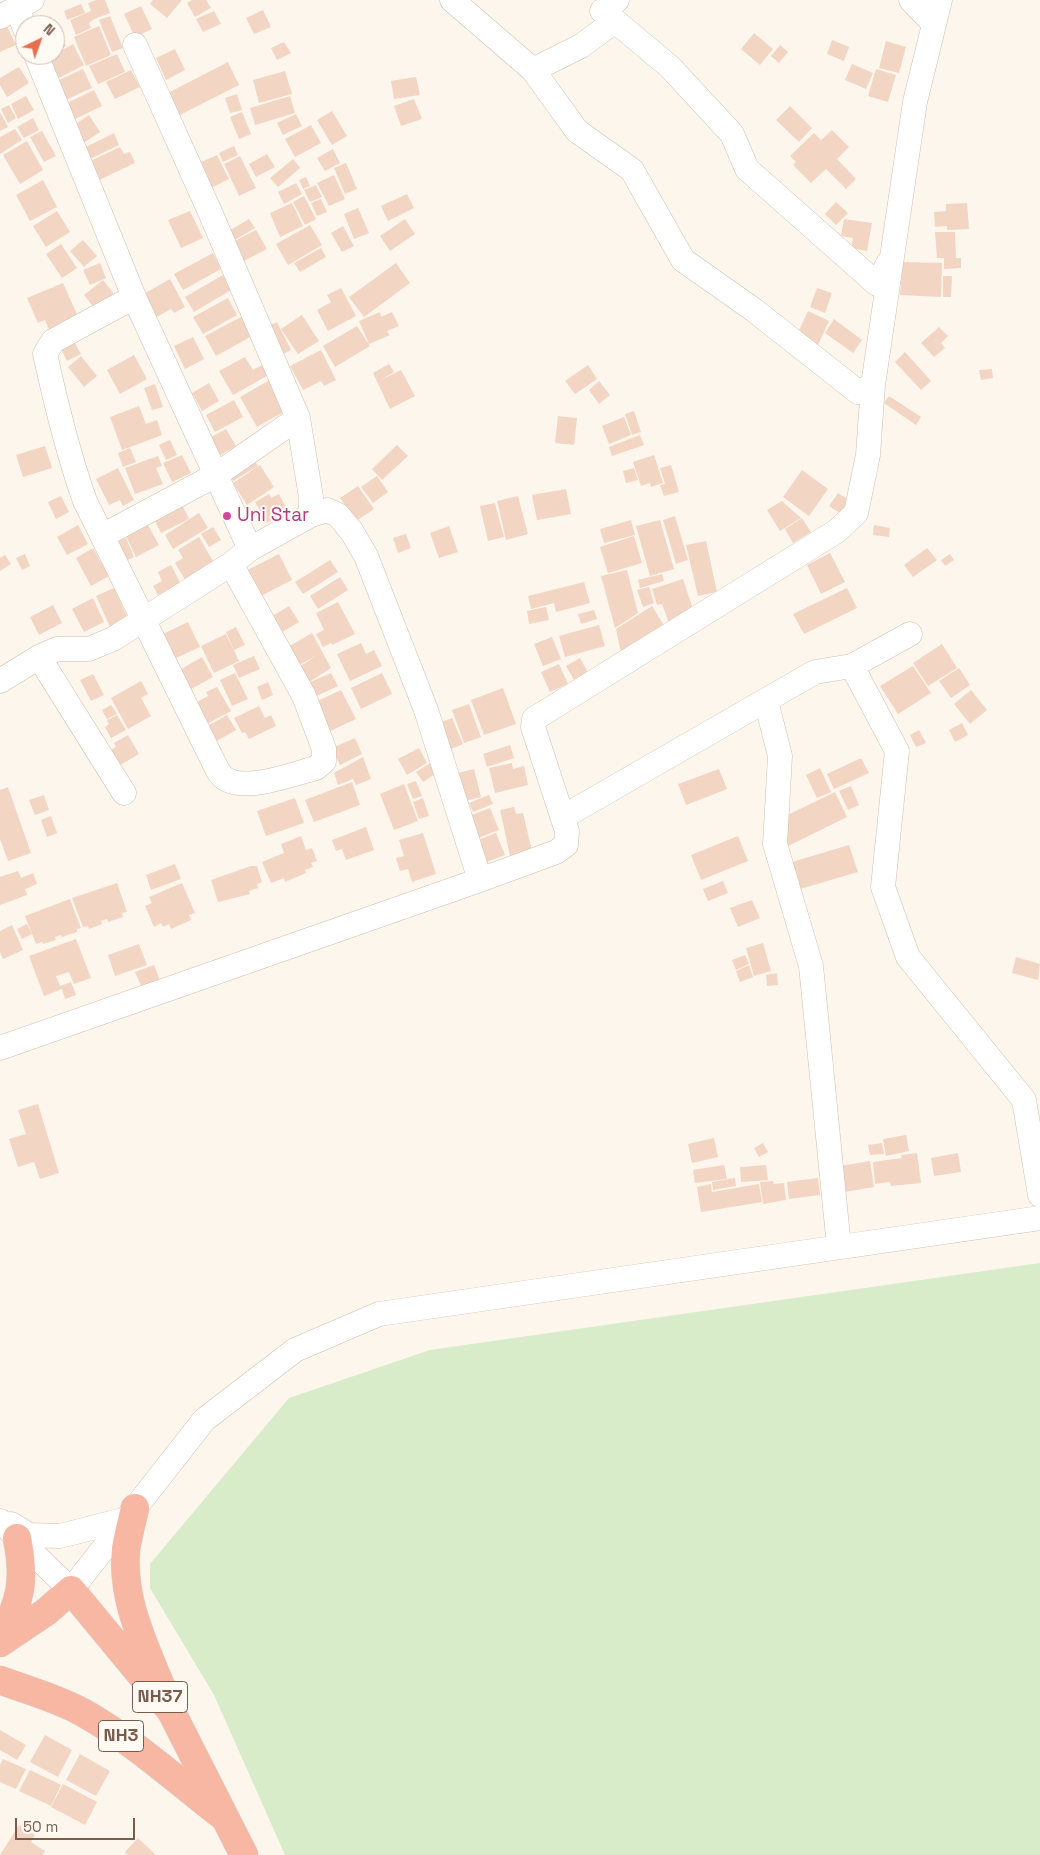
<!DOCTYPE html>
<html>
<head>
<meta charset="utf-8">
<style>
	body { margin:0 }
	#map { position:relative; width:1040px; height:1855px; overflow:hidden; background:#fdf6ec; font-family:"Space Grotesk",sans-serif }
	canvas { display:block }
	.north { position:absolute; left:15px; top:15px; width:50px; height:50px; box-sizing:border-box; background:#fffaf3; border:1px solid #cabbb1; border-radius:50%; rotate:42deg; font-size:14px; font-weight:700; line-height:20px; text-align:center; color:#7a5c4d }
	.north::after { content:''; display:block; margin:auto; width:18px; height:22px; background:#e76f51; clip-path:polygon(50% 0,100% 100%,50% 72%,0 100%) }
	.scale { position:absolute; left:15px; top:1818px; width:120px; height:22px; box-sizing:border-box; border:2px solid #7a5c4d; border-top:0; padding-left:6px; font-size:15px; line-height:18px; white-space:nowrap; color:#7a5c4d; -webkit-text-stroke:4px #fffaf3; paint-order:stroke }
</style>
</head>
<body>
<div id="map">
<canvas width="1040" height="1855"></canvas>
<div class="north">N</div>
<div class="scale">50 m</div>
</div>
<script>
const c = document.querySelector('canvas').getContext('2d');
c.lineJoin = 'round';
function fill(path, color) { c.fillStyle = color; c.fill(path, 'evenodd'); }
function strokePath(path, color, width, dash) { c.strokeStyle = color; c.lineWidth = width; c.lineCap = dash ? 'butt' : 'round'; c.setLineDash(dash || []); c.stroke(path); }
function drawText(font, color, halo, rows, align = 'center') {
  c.font = font + ' "Space Grotesk",sans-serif'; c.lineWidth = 4; c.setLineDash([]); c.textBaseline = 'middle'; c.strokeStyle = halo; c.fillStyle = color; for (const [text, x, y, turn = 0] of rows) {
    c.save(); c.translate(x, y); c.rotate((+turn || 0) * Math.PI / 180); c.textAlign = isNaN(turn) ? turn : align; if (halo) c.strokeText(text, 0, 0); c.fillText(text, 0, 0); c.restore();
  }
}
const green = new Path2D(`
	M1040 1263V1855H285L214 1695 150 1588V1564L289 1398 430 1350Z`);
const building = new Path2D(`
	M96 0H105L110 13 94 19 89 23 91 28 76 35 70 20 91 11 88 3Z
	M153 0H182L167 18 150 4Z
	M192 0H206L211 8 195 17 187 3Z
	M81 4 85 13 67 20 64 11Z
	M141 6 152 29 135 37 124 14Z
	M263 10 271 27 254 34 246 18Z
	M214 11 221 24 203 32 196 19Z
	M110 16 123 48 112 52 99 20Z
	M6 24 16 45 0 52V27Z
	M99 26 111 55 86 66 74 37Z
	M754 33 773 49 760 65 741 49Z
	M60 35 66 46 55 52V38Z
	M832 40 849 47 844 61 827 54Z
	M886 41 906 47 899 73 879 68Z
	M284 42 291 53 277 60 271 48Z
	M73 44 84 65 59 78 48 58Z
	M780 45 788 52 779 63 771 56Z
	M175 49 185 70 166 80 156 58Z
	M117 54 125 72 98 84 89 66Z
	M228 62 239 85 178 116 166 94Z
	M852 64 873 73 866 89 845 80Z
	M19 67 29 83 7 97 0 85V78Z
	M83 69 92 88 59 103 50 84Z
	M876 69 896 75 888 102 868 96Z
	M131 70 140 87 115 99 106 82Z
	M285 71 292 94 259 103 253 80Z
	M416 77 420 95 394 99 391 81Z
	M94 90 102 106 69 122 61 106Z
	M237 94 242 110 230 113 225 98Z
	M26 96 34 110 18 119 11 104Z
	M290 96 295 113 255 125 250 108Z
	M414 99 422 119 401 126 394 106Z
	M9 105 16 118 8 123 1 109Z
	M790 106 812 128 799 142 776 120Z
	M332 111 347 136 332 145 317 120Z
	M0 112 8 127 0 131Z
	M242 112 251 134 239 139 230 117Z
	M296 114 302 126 283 135 277 123Z
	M89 115 100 132 82 144 71 127Z
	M33 118 39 130 24 138 17 127Z
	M311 125 321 143 295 157 285 139Z
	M15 129 22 140 0 154V137Z
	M832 130 849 147 837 159 856 179 846 189 826 169 811 183 793 165 796 162 790 156 814 133 821 140Z
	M42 131 56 156 44 162 30 137Z
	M114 133 119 145 88 160 82 149Z
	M27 141 43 170 20 184 3 155Z
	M234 146 238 155 223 162 219 153Z
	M120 147 124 154 130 152 135 163 95 182 86 163Z
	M333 149 340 163 325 171 317 158Z
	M267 154 275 167 256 177 249 164Z
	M217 155 229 179 211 188 199 163Z
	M240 156 256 188 239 196 224 164Z
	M293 159 300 168 278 187 270 178Z
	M346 163 357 189 345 194 334 168Z
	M334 175 345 199 329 206 317 183Z
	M306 177 310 186 303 189 299 180Z
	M43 180 57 207 30 221 16 195Z
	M296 183 302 194 284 204 278 192Z
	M316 185 322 197 310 202 304 190Z
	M407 194 414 208 388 221 381 206Z
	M304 196 316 219 305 225 293 202Z
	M321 199 327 212 317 216 311 203Z
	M836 202 848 213 836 225 825 214Z
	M292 203 303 226 280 237 270 213Z
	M967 203 969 229 947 230V226L935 227 934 212 946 211V204Z
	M358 208 369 233 354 239 344 214Z
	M57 211 70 232 46 247 33 226Z
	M190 211 203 238 181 248 168 220Z
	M249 219 255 228 233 241 227 232Z
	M405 219 415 234 390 251 380 236Z
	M844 219 872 223 867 251 851 248 853 238 841 236Z
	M310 225 322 245 288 265 276 244Z
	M343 226 354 246 342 252 331 233Z
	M256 230 267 249 242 262 231 243Z
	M935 232H955L956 258H961V268L944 269V258H937Z
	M83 240 97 256 84 267 70 251Z
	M61 244 77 268 62 278 46 254Z
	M321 248 326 257 300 272 294 263Z
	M213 253 221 269 183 290 174 274Z
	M903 262 942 263 941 297 900 295Z
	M100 263 106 278 90 285 83 270Z
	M396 263 410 283 364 317 349 297Z
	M223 275 231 290 194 312 185 297Z
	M943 276H952L951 297H943Z
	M170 279 185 307 174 313 171 309 153 319 140 296Z
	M103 280 114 294 95 309 84 295Z
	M63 283 79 319 50 332 45 320 38 323 27 298Z
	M341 288 356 316 328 331 317 310 331 302 327 295Z
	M817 288 832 293 825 313 810 307Z
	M228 298 237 315 203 334 193 317Z
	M808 311 829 321 817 347 796 337Z
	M380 312 381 317 392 312 399 326 387 331 390 335 369 344 359 321Z
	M302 315 319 341 298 354 281 329Z
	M241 317 252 336 216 356 205 336Z
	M834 319 862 340 853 353 825 333Z
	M277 322 291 350 279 356 265 328Z
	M357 326 370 346 335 367 323 346Z
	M939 327 948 336 941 343 945 348 934 357 921 343Z
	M193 337 204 359 185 369 174 346Z
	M72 338 81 354 67 361 59 345Z
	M321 350 336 380 324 386 321 381 303 390 290 366Z
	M905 352 931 381 921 390 895 362Z
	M134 355 147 379 120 394 107 370Z
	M81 356 97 376 84 387 68 367Z
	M245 357 253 370 266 363 272 373 233 395 219 371Z
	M389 364 394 372 381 380 401 370 415 396 390 409 373 373Z
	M588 365 597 379 575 394 565 381Z
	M992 369 993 378 981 380 979 370Z
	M270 380 287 410 257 427 240 397Z
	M599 381 610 395 599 404 589 390Z
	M209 383 219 401 202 411 192 393Z
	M155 384 163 407 152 410 144 388Z
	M889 396 921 417 916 425 884 403Z
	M234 400 243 417 215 432 206 415Z
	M139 406 146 424 157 420 162 435 122 450 110 417Z
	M634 411 641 432 632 435 625 414Z
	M558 416 577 418 574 445 555 443Z
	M624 417 631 435 609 444 602 426Z
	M226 429 236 446 212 460 202 442Z
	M640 435 644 445 612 456 609 447Z
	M170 440 177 455 166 460 159 445Z
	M397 445 408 456 382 480 372 469Z
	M45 446 52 468 23 477 16 455Z
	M130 448 136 462 123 467 118 453Z
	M182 455 191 473 172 482 163 463Z
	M654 455 663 483 651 487 650 483 641 486 633 462Z
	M158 456 162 466 156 468 163 484 135 494 125 468Z
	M253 458 258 466 233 481 228 472Z
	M260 465 274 487 247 505 233 483Z
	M671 465 679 492 664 496 660 485 665 484 660 468Z
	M118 468 134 500 123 506 120 500 109 505 96 479Z
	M634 468 638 480 626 483 623 471Z
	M802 470 828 489 809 516 783 497Z
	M377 476 388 492 373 503 361 487Z
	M358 486 374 509 356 521 340 498Z
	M566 489 571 514 537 520 532 495Z
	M838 493 849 500 840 513 829 506Z
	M269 494 271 498 279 494 288 511 267 523 255 502Z
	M61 496 69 512 56 519 48 502Z
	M518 496 528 534 506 540 497 501Z
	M782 501 801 518 780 531 767 510Z
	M495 503 504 537 488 541 480 506Z
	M182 505 189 519 161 533 154 519Z
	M199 513 208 528 173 549 165 535Z
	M675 516 688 560 676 564 663 520Z
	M802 518 811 532 793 543 785 529Z
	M631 520 635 535 604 543 600 529Z
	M660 520 674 569 650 576 636 526Z
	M78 525 88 544 67 555 57 537Z
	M148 525 159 545 136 557 126 536Z
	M874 525 890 528 889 537 873 535Z
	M449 526 458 552 439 558 430 533Z
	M213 527 221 540 209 547 201 534Z
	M406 534 411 548 398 553 393 538Z
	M634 536 642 563 608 573 600 547Z
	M199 537 213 561 205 566 208 570 187 583 175 563 183 558 178 550Z
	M126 538 134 557 121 563 112 544Z
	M706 541 717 592 698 596 686 545Z
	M93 548 109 576 91 586 76 558Z
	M927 548 937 560 913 577 904 565Z
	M830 553 845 582 821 594 807 565Z
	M25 554 30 566 22 570 16 558Z
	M279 554 292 580 253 600 240 574Z
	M950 554 954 560 945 566 941 560Z
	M5 555 11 564 0 571V558Z
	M330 560 338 572 303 594 295 582Z
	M171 565 181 584 158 595 153 586 162 581 158 572Z
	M627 570 638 613 615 628 601 576Z
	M662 574 664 581 640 588 638 580Z
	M340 577 348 590 318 609 310 596Z
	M683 579 695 615 669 623 662 604 657 605 652 589Z
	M584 582 590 603 556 612 554 603 531 609 528 596Z
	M649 587 654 603 643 607 637 590Z
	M114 588 129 621 111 629 96 596Z
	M847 588 857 608 804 634 793 614Z
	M93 598 104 622 84 632 72 609Z
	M338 602 355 634 332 645 331 643 323 647 316 634 324 630 316 613Z
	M53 605 62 623 39 635 30 617Z
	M289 606 299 622 274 637 264 621Z
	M652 606 665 627 621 653 616 629Z
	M546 607 549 620 529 624 527 611Z
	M594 610 597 619 581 624 578 614Z
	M188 622 200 647 174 659 163 634Z
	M599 625 605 646 565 657 559 636Z
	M236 627 245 645 234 650 226 632Z
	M312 633 331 668 303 686 293 671 317 655 294 668 283 650Z
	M226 634 239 661 214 673 201 646Z
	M552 637 561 659 543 666 534 644Z
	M361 643 366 654 374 650 382 666 350 681 337 654Z
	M942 644 957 668 928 686 913 663Z
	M254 656 260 669 239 678 233 665Z
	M202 657 213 677 182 694 171 675Z
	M580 658 590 676 576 683 566 666Z
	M559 664 568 684 550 692 541 672Z
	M913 666 931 693 898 714 880 686Z
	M959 668 970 685 951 698 939 681Z
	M235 673 248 699 232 706 220 680Z
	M331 673 338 686 312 698 306 684Z
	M382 673 392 694 361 709 351 688Z
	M93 674 104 695 91 701 80 680Z
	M141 681 148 694 141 698 151 716 128 729 111 698Z
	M268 682 273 695 262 700 257 687Z
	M217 687 231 711 201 727 190 706 208 696 206 692Z
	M503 688 516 724 484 735 471 700Z
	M341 690 356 719 324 734 309 705Z
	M971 690 987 710 970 724 954 704Z
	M469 704 481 737 464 743 452 710Z
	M111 705 117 714 107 719 102 710Z
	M259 706 265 718 271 715 276 726 249 739 245 732 242 733 234 718Z
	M117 715 126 730 111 738 105 727 109 724 107 720Z
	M227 715 236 730 208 746 199 731Z
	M452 718 463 744 442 753 432 726Z
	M962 723 968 735 955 742 949 730Z
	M919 730 926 743 916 747 910 735Z
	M128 735 139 754 105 774 96 759 116 747 114 743Z
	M355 738 362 754 340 765 332 748Z
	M510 745 514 758 487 767 483 754Z
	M419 748 427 763 407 775 398 759Z
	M363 757 371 779 356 785 353 779 338 785 334 773Z
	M861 758 869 773 834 789 827 774Z
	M430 763 437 773 423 782 416 772Z
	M512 763 513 769 524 766 528 785 495 793 489 768Z
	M820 768 831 792 817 798 806 775Z
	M474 769 481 797 457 803 450 775Z
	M719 769 727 789 686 805 678 784Z
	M416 781 422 796 413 799 407 784Z
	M352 782 360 805 314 822 305 800Z
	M404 784 418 821 394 830 380 794Z
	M851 786 859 805 848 810 839 791Z
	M8 787 31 853 8 861 0 839V790Z
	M835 792 847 817 784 848 771 823Z
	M44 795 49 810 35 815 29 800Z
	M489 795 493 804 473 812 469 803Z
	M295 798 304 823 266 836 257 811Z
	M423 798 429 816 419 819 413 802Z
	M514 807 516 814 523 813 533 855 511 860 500 810Z
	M490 808 499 830 473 840 464 818Z
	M51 816 57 833 47 837 41 820Z
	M366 827 374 850 346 860 342 849 336 851 332 840Z
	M423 833 436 874 412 882 408 869 400 871 396 858 404 856 399 840Z
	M496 833 505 855 479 865 470 843Z
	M301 836 306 850 312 848 317 861 311 863 313 867 305 870 306 873 285 882 284 878 271 883 262 862 284 853 281 844Z
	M738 836 748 861 701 880 691 855Z
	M849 845 858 872 800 889 792 862Z
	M175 864 181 879 151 890 146 875Z
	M251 866H257L262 882 257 884 258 888 249 891 250 894 218 902 211 880Z
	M18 871 21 878 33 873 37 884 25 889 27 895 0 905V877Z
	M723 881 728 893 708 901 703 889Z
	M117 883 127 912 122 913 123 917 108 922 107 919 101 921 102 924 89 929 88 926 83 927 72 898Z
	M182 883 195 913 189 915 191 920 171 929 169 924 163 927 161 923 154 927 145 906 152 903 149 897Z
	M70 899 81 928 77 929V932L62 937 61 935 55 937 56 940 43 944 42 942 36 944 25 916Z
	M752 900 760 918 738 927 730 908Z
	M27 924 32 934 22 939 17 929Z
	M12 925 23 950 3 959 0 952V931Z
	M76 939 91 978 74 984 69 972 56 976 60 986 71 982 76 995 65 999 62 989 44 996 29 956Z
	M763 943 771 971 754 976 746 948Z
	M139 944 147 965 115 976 108 955Z
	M745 955 749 964 736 970 732 960Z
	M1016 957 1040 964 1038 980 1012 973Z
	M154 965 160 981 142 988 135 972Z
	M749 965 753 977 740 982 736 971Z
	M777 973 778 985 767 986 766 975Z
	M38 1104 59 1173 40 1179 34 1162 18 1167 9 1139 26 1134 18 1110Z
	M906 1135 909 1151 886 1156 883 1139Z
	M714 1138 718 1157 692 1163 688 1144Z
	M763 1143 768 1152 759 1157 754 1148Z
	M882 1143 884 1154 870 1155 868 1145Z
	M917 1153 921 1183 891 1186 890 1182 875 1184 873 1162 902 1158 901 1155Z
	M958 1153 961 1172 934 1176 931 1158Z
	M870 1161 874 1187 839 1193 835 1167Z
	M724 1165 727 1179 695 1183 693 1170Z
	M766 1165 768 1180 741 1182 740 1167Z
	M735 1178 736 1186 713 1190 712 1182Z
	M818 1178 820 1195 789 1199 787 1182Z
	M773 1181 774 1184 784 1183 786 1200 763 1204 760 1182Z
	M711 1184 712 1192 759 1184 762 1202 701 1212 697 1187Z
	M0 1730 26 1745 17 1760 0 1750Z
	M45 1735 72 1750 58 1777 30 1762Z
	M80 1754 110 1771 96 1796 66 1780Z
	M3 1759 26 1769 16 1789 0 1782V1765Z
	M30 1770 61 1785 51 1806 19 1791Z
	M63 1784 97 1802 85 1825 51 1807Z
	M19 1825 35 1835 31 1842 45 1851 43 1855H0Z
	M138 1838 156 1855H127L125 1852Z`);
const minor = new Path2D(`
	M452 0 533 70 577 131 632 170 683 260 754 310 858 392 873 385
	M911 0 933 23
	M17 8 25 29
	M0 17 32 0
	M615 21 602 11 617 0
	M36 55 134 297 250 549
	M533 70 581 46 615 21 670 67 732 134 747 169 877 284 889 262
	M134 297 53 341 45 354C56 404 68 454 85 501L218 771C233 798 292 774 316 768L324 761V749L304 696 231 564
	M311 515 327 510 338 515 352 532 366 556 426 710 480 880
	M102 536 216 475 298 418
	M39 657 124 793
	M852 666 897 751 883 887 908 957 1024 1100 1040 1195
	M0 681 39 657 57 649H89L113 639 231 564 250 549 311 515V497L298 418 210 212 135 45
	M766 701 780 756 775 844 811 966 839 1247
	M563 817 815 672 852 666 910 634
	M0 1048 480 880 556 852 566 845 567 831 533 727 534 719 837 531 856 513 868 455 873 385 915 102 940 0
	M0 1521 71 1590 204 1420 295 1350 379 1314 1040 1218
	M11 1524 29 1535 60 1536 127 1519`);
const highway = new Path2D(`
	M135 1508C132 1521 128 1536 126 1549 121 1599 144 1644 162 1689
	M0 1637C22 1603 25 1577 17 1538
	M0 1643 46 1612 71 1590 171 1711 244 1855
	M0 1680C27 1690 57 1698 82 1712 132 1740 175 1779 220 1814`);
const markers = [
	[227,516,5,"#d1479c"]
];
const shields = [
	[160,1697,55],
	[121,1736,45]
];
const shieldNames = [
	["NH37",160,1697],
	["NH3",121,1736]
];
const hotelNames = [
	["Uni Star",237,516]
];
fill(green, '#d8ecc9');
fill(building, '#f3d5c3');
strokePath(minor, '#d1beb0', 25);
strokePath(highway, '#dad1cd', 29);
strokePath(minor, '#fff', 24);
strokePath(highway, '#f7b7a3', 28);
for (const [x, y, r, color] of markers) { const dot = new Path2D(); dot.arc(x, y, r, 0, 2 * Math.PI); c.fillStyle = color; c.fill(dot); strokePath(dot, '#fffaf3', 2); }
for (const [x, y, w] of shields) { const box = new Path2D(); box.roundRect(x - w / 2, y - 15.5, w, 31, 4); c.fillStyle = '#fffaf3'; c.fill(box); strokePath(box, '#7a5c4d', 1); }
drawText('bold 18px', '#7a5c4d', null, shieldNames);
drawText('19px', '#b23c85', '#fffaf3', hotelNames, 'left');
</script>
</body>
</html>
